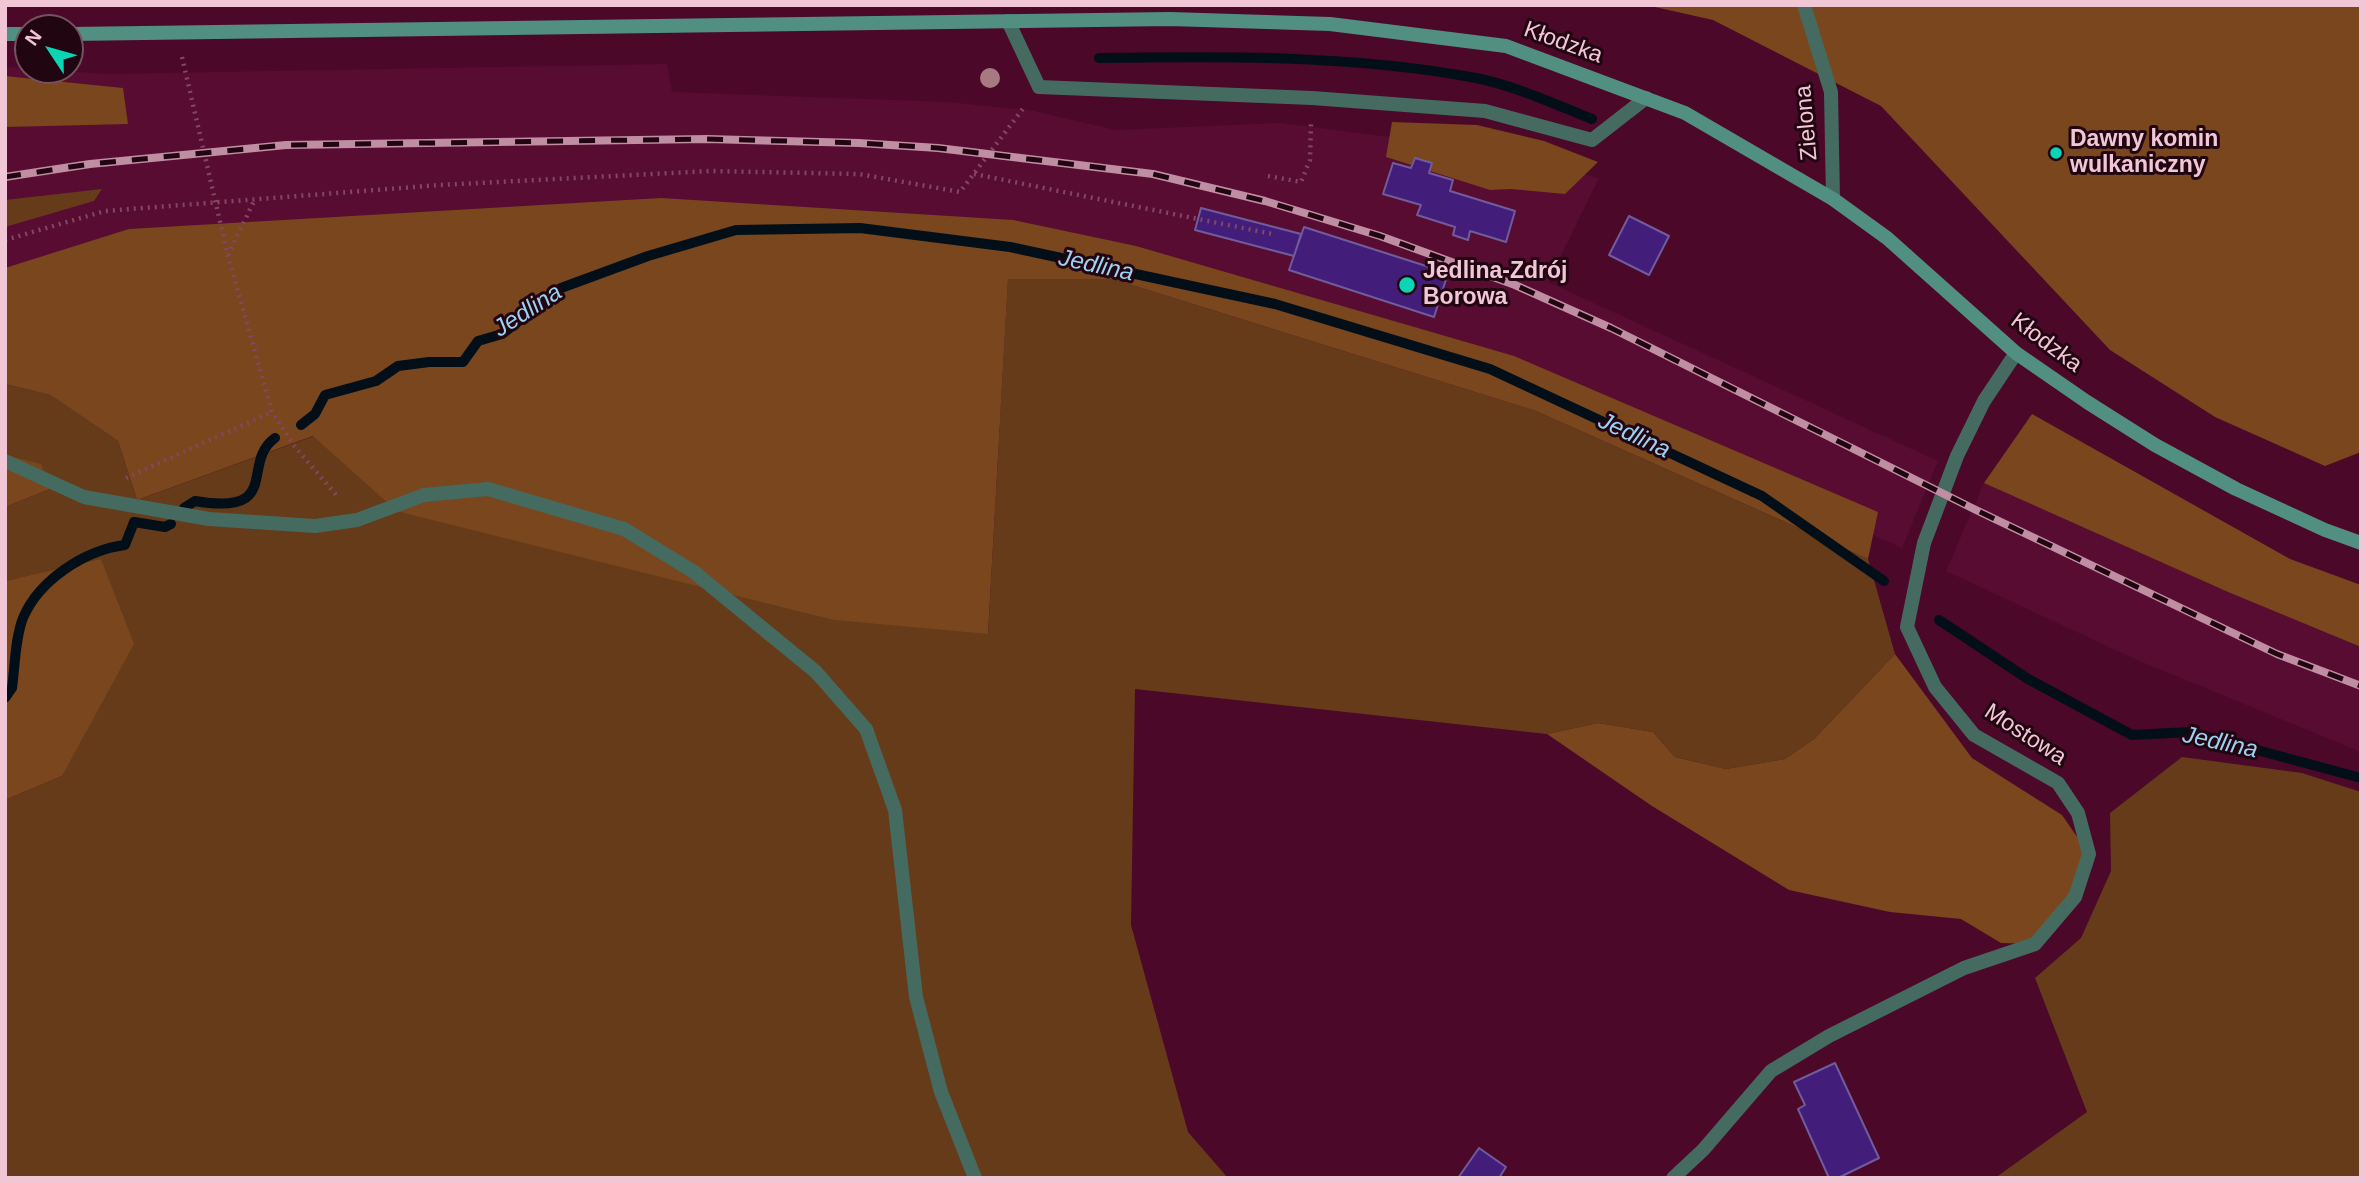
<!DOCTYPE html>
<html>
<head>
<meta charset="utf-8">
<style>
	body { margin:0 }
	#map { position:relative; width:2366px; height:1183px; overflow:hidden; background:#4b0829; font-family:Arial,sans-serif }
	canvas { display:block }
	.frame { position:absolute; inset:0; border:7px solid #f1c7d5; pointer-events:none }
	.north { position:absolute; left:14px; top:14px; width:70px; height:70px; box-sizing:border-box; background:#210612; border:2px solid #745360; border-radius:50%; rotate:306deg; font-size:19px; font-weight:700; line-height:28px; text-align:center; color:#f1c7d5 }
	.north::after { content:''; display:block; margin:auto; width:24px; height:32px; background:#0bd5b5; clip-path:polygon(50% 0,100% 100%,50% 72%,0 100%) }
</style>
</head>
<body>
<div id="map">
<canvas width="2366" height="1183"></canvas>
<div class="frame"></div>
<div class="north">N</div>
</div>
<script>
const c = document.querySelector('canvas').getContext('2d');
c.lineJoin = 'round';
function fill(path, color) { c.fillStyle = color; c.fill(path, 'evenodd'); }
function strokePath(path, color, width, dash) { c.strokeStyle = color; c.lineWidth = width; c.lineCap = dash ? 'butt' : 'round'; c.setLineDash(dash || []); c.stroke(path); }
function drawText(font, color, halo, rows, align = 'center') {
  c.font = font + ' Arial,sans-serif'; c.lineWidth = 6; c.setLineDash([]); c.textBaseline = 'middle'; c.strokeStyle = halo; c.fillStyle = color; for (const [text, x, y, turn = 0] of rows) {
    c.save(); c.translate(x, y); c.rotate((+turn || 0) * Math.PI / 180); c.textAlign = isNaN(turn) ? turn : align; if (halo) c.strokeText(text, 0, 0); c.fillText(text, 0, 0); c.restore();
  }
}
const built = new Path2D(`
	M667 64 672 92 948 102 1034 111 1115 130 1280 123 1492 150 1599 178 1548 282 1938 461 1902 548 1779 492 5 346V67L107 74Z
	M1984 483 2228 592 2361 647V752L2137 660 1946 571Z`);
const green = new Path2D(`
	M102 189 94 201 5 227V200Z
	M1008 278 1113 279 1536 411 1868 559 1895 654 1814 739 1785 759 1726 769 1675 757 1653 732 1598 723 1547 734 1135 689 1131 925 1188 1132 1228 1178H5V800L62 776 101 560 5 581V507L50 489 5 455V384L50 395 118 441 137 500 314 436 396 511 988 634Z
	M2182 757 2302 773 2361 792V1178H1995L2087 1112 2035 978 2081 938 2111 871 2110 813Z`);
const forest = new Path2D(`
	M1646 5H2361V452L2325 466 2215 417 2110 350 1881 106 1713 20Z
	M5 76 123 88 128 124 5 127Z
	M1392 122 1477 125 1544 141 1598 162 1565 194 1511 189 1490 190 1386 157Z
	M661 198 1013 220 1136 246 1514 356 1878 512 1868 559 1536 411 1113 279H1008L988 634 834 620 396 511 313 436 137 500 118 441 50 395 5 384V268L129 229Z
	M2032 414 2290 559 2361 585V647L2228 592 1984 483Z
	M5 455 41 464 50 489 5 507Z
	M101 559 134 644 62 776 5 800V581Z
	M1895 654 1972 758 2062 815 2089 854 2075 897 2035 944 2001 943 1961 919 1890 912 1789 890 1652 806 1547 734 1598 723 1653 732 1675 757 1726 769 1785 759 1814 739Z`);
const stream = new Path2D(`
	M1099 58C1225 56 1352 55 1476 78 1516 86 1554 104 1592 119
	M301 425 315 414 325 395 376 381 398 366 429 362H463L478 341 502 334 561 288 648 256 736 230 860 228 1010 247 1275 304 1490 369 1762 496 1884 581
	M184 508 195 501C283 516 240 463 275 438
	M1939 620 2028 679 2132 735 2190 732 2361 778
	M5 698 12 688C15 667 15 638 23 618 39 580 85 550 125 545L134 522 165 527 171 524`);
const building = new Path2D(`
	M1415 158 1432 163 1429 173 1453 180 1450 191 1515 211 1506 242 1470 231 1468 240 1453 235 1455 227 1417 215 1421 205 1383 194 1393 163 1411 168Z
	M1201 208 1301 234 1294 256 1195 230Z
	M1629 216 1669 236 1649 275 1609 255Z
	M1304 227 1448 273 1434 317 1289 270Z
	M1835 1063 1879 1158 1838 1178H1829L1798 1109 1805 1105 1794 1082Z
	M1479 1148 1506 1167 1499 1178H1458Z`);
const path = new Path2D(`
	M182 57 228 256 272 412 295 447 338 497
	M974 174 1273 234
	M1268 176 1301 182 1310 160 1311 124
	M5 240 105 211 440 185 710 171 859 174 960 192 1025 106
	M228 255 255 199
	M126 478 272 412`);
const lane = new Path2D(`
	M1008 21 1039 87 1312 98 1485 111 1592 140 1646 98`);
const street = new Path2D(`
	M1804 5 1831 92 1833 199
	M5 461 84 497 209 519 315 526 357 520 424 495 488 489 624 529 694 572 816 672 866 729 895 810 916 997 941 1092 975 1178
	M1673 1178 1703 1150 1771 1071 1829 1036 1964 968 2035 944 2075 897 2089 854 2078 813 2058 783 1974 735 1935 687 1907 627 1924 543 1957 456 1984 401 2016 353`);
const secondary = new Path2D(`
	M5 34H28
	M70 34 1170 19 1330 24 1506 46 1685 113 1833 199 1887 238 2016 353 2087 402 2155 445 2236 489 2325 530 2361 543`);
const rail = new Path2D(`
	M5 177 90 164 286 145 707 139 859 143 938 148 1153 174 1265 201 1380 236 1515 285 1611 328 1976 510 2277 654 2361 686`);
const trees = [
	[990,78]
];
const markers = [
	[2056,153,7,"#0bd5b5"],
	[1407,285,9,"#0bd5b5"]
];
const streetNames = [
	["Kłodzka",1563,43,20],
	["Zielona",1807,123,-95],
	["Kłodzka",2046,343,37],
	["Mostowa",2025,735,33]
];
const poiNames = [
	["Dawny komin",2070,140],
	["wulkaniczny",2070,166],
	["Jedlina-Zdrój",1423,272],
	["Borowa",1423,298]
];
const waterNames = [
	["Jedlina",1096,266,12],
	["Jedlina",528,311,-33],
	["Jedlina",1634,436,25],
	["Jedlina",2220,743,12]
];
fill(built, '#580c31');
fill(green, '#653b1a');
fill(forest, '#79461d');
strokePath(stream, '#020f18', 10);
fill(building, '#431d7a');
strokePath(building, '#705c9d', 2);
strokePath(path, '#824762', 4.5, [2, 5]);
strokePath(lane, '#456b61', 14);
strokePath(street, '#456b61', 14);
strokePath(secondary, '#519081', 14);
strokePath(rail, '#c08ea2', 8);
strokePath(rail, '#210612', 5, [16]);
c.fillStyle = '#a67a80';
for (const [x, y] of trees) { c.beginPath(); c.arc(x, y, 10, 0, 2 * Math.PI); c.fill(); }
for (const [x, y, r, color] of markers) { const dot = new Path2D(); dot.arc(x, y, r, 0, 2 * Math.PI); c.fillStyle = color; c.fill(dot); strokePath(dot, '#210612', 2.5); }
drawText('23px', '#f1c7d5', '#210612', streetNames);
drawText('bold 23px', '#f1c7d5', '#210612', poiNames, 'left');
drawText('italic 24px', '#9dd1f2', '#210612', waterNames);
</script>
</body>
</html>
